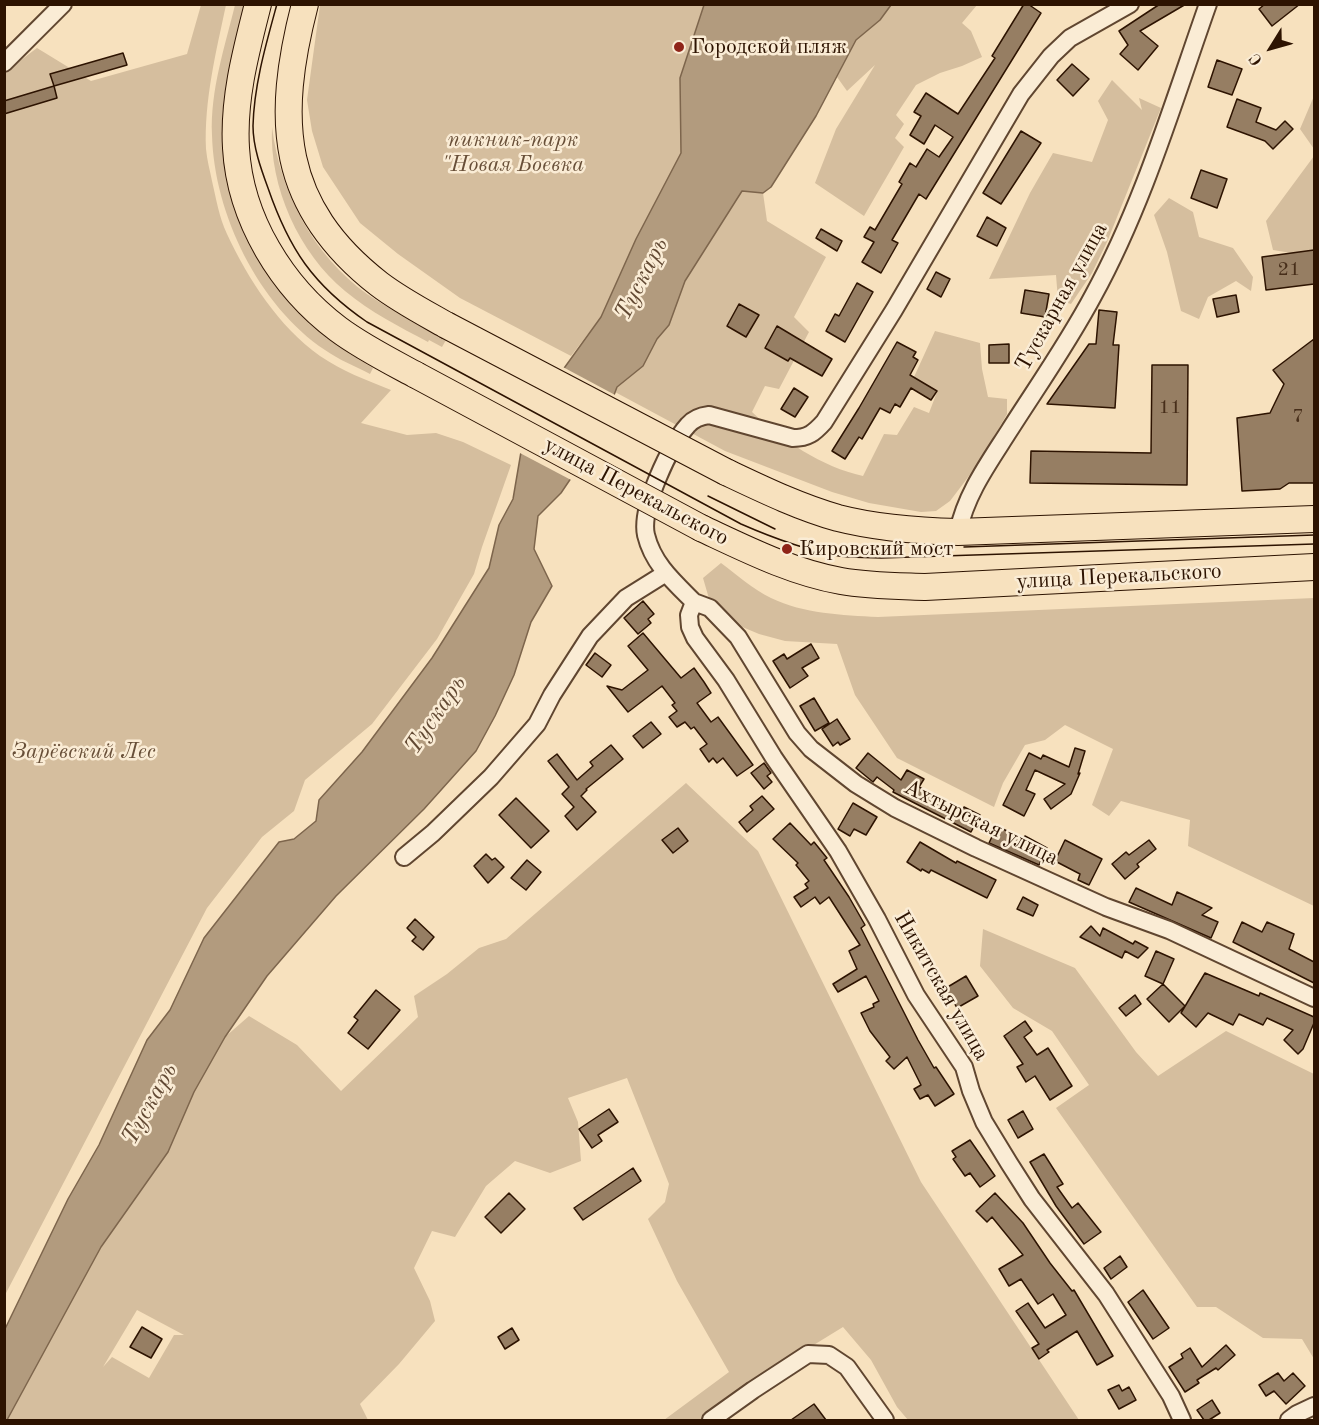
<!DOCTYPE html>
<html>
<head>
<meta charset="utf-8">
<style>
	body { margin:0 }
	#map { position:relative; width:1319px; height:1425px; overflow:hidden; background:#f7e1be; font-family:"Old Standard TT",serif }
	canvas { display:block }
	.frame { position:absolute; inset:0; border:6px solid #2d1301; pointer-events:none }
	.north { position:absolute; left:1241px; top:18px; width:60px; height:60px; -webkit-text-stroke:4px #faecd5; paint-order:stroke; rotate:233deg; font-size:16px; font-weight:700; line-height:24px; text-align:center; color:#2d1301 }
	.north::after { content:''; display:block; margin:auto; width:21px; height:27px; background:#2d1301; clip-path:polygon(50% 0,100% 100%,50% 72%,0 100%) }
</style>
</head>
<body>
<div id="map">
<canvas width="1319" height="1425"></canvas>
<div class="frame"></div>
<div class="north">С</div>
</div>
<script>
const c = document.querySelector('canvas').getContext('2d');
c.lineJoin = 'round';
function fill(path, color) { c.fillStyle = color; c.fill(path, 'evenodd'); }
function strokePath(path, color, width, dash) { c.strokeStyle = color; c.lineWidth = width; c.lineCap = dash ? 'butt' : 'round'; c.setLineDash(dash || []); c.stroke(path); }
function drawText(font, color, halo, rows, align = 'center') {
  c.font = font + ' "Old Standard TT",serif'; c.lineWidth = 5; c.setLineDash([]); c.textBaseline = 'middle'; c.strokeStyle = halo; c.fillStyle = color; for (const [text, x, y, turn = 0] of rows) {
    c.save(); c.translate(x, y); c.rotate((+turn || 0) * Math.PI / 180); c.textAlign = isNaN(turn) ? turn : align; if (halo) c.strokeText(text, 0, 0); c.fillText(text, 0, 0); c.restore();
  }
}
const green = new Path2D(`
	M201 5H226C216 52 204 101 206 149 207 160 210 171 212 181 216 198 219 217 227 234 248 279 279 327 320 356 342 371 366 380 391 390L361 423 407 435 436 433 463 442 511 465 482 547 474 574 437 639 372 724 305 780 294 811 262 837 207 908 5 1295V72L37 48 91 81 187 54Z
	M235 5H245C234 50 218 100 223 148 225 174 233 199 243 223 271 292 309 330 373 368L370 374C355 366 339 360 325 350 259 306 214 214 212 135 210 91 225 46 235 5Z
	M320 5H704L680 78 681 153 636 239 601 317 571 356 460 298 398 254 360 223 323 167 312 131 307 100Z
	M891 5H977L962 23 971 31 982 57 962 66 940 73 916 85 896 115 904 124 895 138 904 147 864 216 815 183 836 129 875 65 847 91 837 77 856 40 880 20Z
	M1112 80 1142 110 1139 98 1161 108 1107 242 1092 273 1071 304 1058 300 1056 275 989 279 1030 193 1053 153 1092 162 1108 120 1098 101Z
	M1314 96V149L1300 129Z
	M272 127C280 192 313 255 367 294 392 311 420 325 446 340L442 347 429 340 428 342C400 327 370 312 345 291 299 253 269 187 272 127Z
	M1314 156V250L1297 254 1273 250 1266 221Z
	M742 191 763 193 767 221 826 257 794 317 809 332 779 389 765 386 752 412C782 440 822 467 863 476L884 434 897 435 914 407 929 413 937 392 914 377 935 331 980 343 982 369 988 397 1007 399V414L983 456 966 480 950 501 936 511 921 512 869 503 832 492 725 451 615 392 617 387 643 366 657 339 669 325 685 281Z
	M1169 198 1193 212 1199 237 1233 248 1253 277 1251 291 1236 281 1208 297 1199 319 1181 311 1167 252 1154 215Z
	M721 563C737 575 753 589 771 598 804 614 842 615 878 617L1314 598V906L1188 846 1190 820 1121 801 1109 816 1092 805 1113 749 1065 725 1045 740 1025 745 1003 783 994 807 897 758 855 695 837 644 785 641 759 634 740 626 710 602 703 578Z
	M686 783 758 851 921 1182 1079 1420H908L897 1407 871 1360 843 1327 760 1378 704 1420H664L729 1372 677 1281 648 1219 665 1202 669 1184 627 1078 568 1098 578 1122 581 1161 550 1173 515 1161 486 1186 455 1237 432 1231 414 1268 430 1301 435 1321 399 1364 360 1404 368 1420H7L101 1247 168 1152 194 1092 225 1037 249 1016 297 1045 341 1091 418 1017 414 996 447 974 479 948 506 939ZM137 1310 184 1335H174L149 1378 112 1357 103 1367Z
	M983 929 1075 968 1136 1052 1158 1076 1226 1031 1314 1074V1359L1302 1339 1263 1338 1216 1307H1197L1056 1108 1089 1085 1052 1031 1013 1008 980 966Z`);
const water = new Path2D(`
	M704 5H891L880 20 856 40 816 116 771 187 763 193 742 191 685 281 669 325 657 339 643 366 617 387 598 438 561 493 538 516 534 549 552 586 531 622 514 675 495 716 476 751 424 809 336 896 267 976 225 1037 194 1092 168 1152 101 1247 7 1420H4V1331L68 1199 99 1145 147 1040 170 1010 204 938 279 842 294 839 316 821 319 800 362 752 432 658 489 568 499 525 513 499 522 446 544 396 601 317 636 239 681 153 680 78Z`);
const pier = new Path2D(`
	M561 366 617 396 601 440 573 481 518 452 541 395Z`);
const building = new Path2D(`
	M1024 4H1028L1041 13 926 199 919 194 892 240 898 243 881 273 862 262 874 242 864 237 870 227 875 230 902 184 899 182 910 163 916 167 927 149 939 157 953 137 935 125 924 144 910 135 921 116 914 112 926 93 958 114 995 58 992 56Z
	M1160 4H1186L1140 31 1158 46 1138 70 1120 54 1128 45 1119 31Z
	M1265 4H1300L1272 26 1259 9Z
	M123 53 127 65 54 86 50 74Z
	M1217 60 1242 69 1232 95 1208 87Z
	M1072 64 1089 79 1073 96 1057 80Z
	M54 86 57 98 4 114V101Z
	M1237 99 1261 108 1256 122 1276 130 1285 121 1293 129 1273 149 1265 141 1227 127Z
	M1021 131 1041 143 1001 204 983 193Z
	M1201 170 1227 179 1217 208 1191 198Z
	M987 217 1006 228 997 246 977 236Z
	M821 229 842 241 837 251 816 238Z
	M1314 250V284L1266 290 1262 257Z
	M936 272 950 279 941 297 927 289Z
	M857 283 873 292 845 342 826 331 835 314 839 316Z
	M1025 290 1049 294 1045 317 1021 313Z
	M1236 295 1239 312 1217 317 1213 299Z
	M739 304 759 315 746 337 727 326Z
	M1099 310 1117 312 1113 345H1119L1115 408 1047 404 1089 344H1096Z
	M777 326 832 359 822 376 790 358 788 361 765 348Z
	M1314 339V483H1289L1280 489 1242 491 1237 418 1270 413 1284 384 1273 370Z
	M897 342 916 352 913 357 918 360 910 375 937 391 931 400 911 388 900 407 895 404 890 413 880 408 862 439 859 437 845 459 832 451 859 408Z
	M1009 344V363H989V345Z
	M1152 365H1188L1187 485 1030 483 1031 451 1151 453Z
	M794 388 808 397 795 417 781 409Z
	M643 601 654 614 648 619 651 623 638 634 624 618Z
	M643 633 681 678 694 668 704 682 711 693 697 703 711 722 718 717 753 765 737 776 723 758 717 763 713 758 709 762 700 749 707 744 694 727 691 729 685 722 677 727 669 717 677 711 672 705 675 703 662 686 628 712 607 686 622 690 648 670 628 646Z
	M811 644 819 658 802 668 808 676 790 688 773 661 784 654 787 659Z
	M595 653 611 665 602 677 586 665Z
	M814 698 829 723 815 731 800 706Z
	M837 719 850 739 840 745 838 742 833 746 822 729Z
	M651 722 661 734 643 748 633 736Z
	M611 745 623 759 586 789 587 790 581 796 596 812 577 830 565 816 574 807 562 794 569 787 548 761 557 754 577 780 593 766 590 762Z
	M1075 748 1085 751 1078 774 1080 773 1071 794 1051 809 1044 799 1065 784 1035 770 1026 790 1035 794 1024 816 1003 805 1029 753 1041 759 1043 755 1069 767Z
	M868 753 901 780 907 770 924 779 919 787 963 810 964 807 980 815 971 832 893 792 894 790 877 777 873 782 856 768Z
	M764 763 771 773 767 776 772 782 764 789 751 773Z
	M762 796 774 809 747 832 739 822 753 810 750 806Z
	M516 798 549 831 531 848 499 815Z
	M853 803 877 817 866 835 854 829 850 836 838 829Z
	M790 823 811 845 814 842 827 858 824 860 849 897 865 925 861 928 918 1040 934 1068 936 1067 954 1094 935 1106 928 1095 920 1099 914 1089 921 1085 907 1057 894 1069 886 1061 890 1057 870 1031 861 1013 874 1007 873 1004 879 1001 866 976 838 992 833 984 857 969 849 951 860 945 829 897 820 904 815 897 801 907 794 897 808 888 805 884 809 881 796 865 798 863 773 839Z
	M997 826 1023 839 1025 836 1047 848 1039 865 989 843Z
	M678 828 688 841 673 853 662 840Z
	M1065 840 1102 859 1089 885 1078 880 1080 874 1055 861Z
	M1149 840 1156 849 1137 864 1139 867 1125 879 1112 864 1126 852 1129 855Z
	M920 842 956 863 957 861 996 880 987 898 931 870 929 873 922 869 921 871 907 862Z
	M486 854 492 860 495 858 504 867 488 883 474 866Z
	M527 860 541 872 526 890 511 878Z
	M1136 888 1172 905 1177 892 1212 908 1202 915 1218 922 1211 938 1129 902Z
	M1023 897 1038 905 1033 916 1017 909Z
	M415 919 434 937 423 950 412 941 416 937 407 928Z
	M1242 922 1262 932 1267 922 1294 934 1289 949 1314 962V983L1233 942Z
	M1091 926 1100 936 1103 928 1133 944 1135 941 1148 948 1138 958 1125 951 1122 958 1080 937Z
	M1156 951 1174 959 1163 984 1145 976Z
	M1205 973 1259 996 1260 993 1314 1017V1023L1303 1049 1298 1054 1284 1040 1293 1030 1267 1018 1263 1025 1239 1014 1233 1025 1208 1013 1196 1027 1181 1013Z
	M966 976 978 996 957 1008 946 988Z
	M1163 984 1185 1006 1169 1022 1147 999Z
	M376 990 400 1010 368 1049 348 1033 358 1020 354 1017Z
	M1135 995 1141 1004 1126 1016 1119 1008Z
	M1025 1021 1032 1031 1024 1037 1037 1055 1048 1048 1072 1086 1050 1100 1035 1076 1026 1082 1017 1067 1023 1064 1004 1036Z
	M609 1109 618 1122 598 1135 602 1141 592 1148 579 1129Z
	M1023 1111 1033 1129 1018 1138 1008 1120Z
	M970 1140 995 1176 980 1187 970 1173 965 1176 953 1159 956 1157 952 1151Z
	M1044 1154 1063 1184 1057 1187 1072 1208 1078 1203 1101 1232 1084 1244 1056 1206 1030 1162Z
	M633 1168 641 1181 583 1220 574 1208Z
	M509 1193 525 1209 501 1233 485 1217Z
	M995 1193 1023 1223 1050 1263 1072 1291 1074 1290 1113 1356 1097 1365 1077 1331 1047 1350 1049 1352 1039 1359 1032 1348 1039 1344 1016 1311 1028 1303 1045 1328 1066 1315 1053 1294 1038 1304 1021 1279 1009 1286 999 1269 1023 1255 992 1217 987 1222 976 1211Z
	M1120 1256 1127 1267 1111 1279 1104 1268Z
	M1143 1290 1169 1328 1153 1339 1128 1302Z
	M142 1327 162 1339 151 1358 130 1347Z
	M512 1328 519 1340 505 1349 498 1337Z
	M1226 1345 1235 1355 1218 1370 1216 1368 1197 1380 1199 1383 1185 1392 1169 1367 1183 1358 1181 1354 1190 1348 1202 1367Z
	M1278 1373 1284 1381 1293 1373 1305 1386 1286 1404 1274 1391 1266 1396 1259 1385Z
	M1119 1385 1122 1391 1129 1387 1136 1400 1119 1409 1108 1390Z
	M1212 1400 1220 1413 1209 1420H1204L1197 1410Z
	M814 1404 826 1420H791Z`);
const minor = new Path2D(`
	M4 63 63 4
	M958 532C966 494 988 464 1009 431 1037 387 1068 343 1093 296 1143 205 1173 103 1208 4
	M694 602 689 615 690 627 695 638 726 680 774 758 838 851 877 919 916 995 964 1067 971 1091 984 1122 1009 1163 1032 1199 1106 1294 1171 1396 1182 1420
	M694 602C674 582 653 564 646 535 640 508 670 445 688 425 694 418 701 416 709 415L793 438C808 438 814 433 824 422L894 310 1021 94 1051 56 1070 38 1130 4
	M694 602 710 608 738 637 797 733 811 749 856 784 895 808 976 848 1106 907 1169 930 1314 998
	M404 857 433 833 491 777 537 724 552 695 590 636 626 598 666 573
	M711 1420 753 1390 808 1354 829 1355 847 1367 885 1420
	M1289 1420 1297 1414 1314 1406`);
const primary = new Path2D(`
	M258 4C246 51 233 99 236 148 240 219 282 287 338 329 362 347 390 361 416 375
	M305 4C275 120 279 206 379 284 400 300 423 312 446 325
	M726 472C762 489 799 507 838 518 877 528 917 531 958 532L1314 519
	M701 528C746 549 791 572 841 581 868 586 897 586 925 587L1314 567`);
const tram = new Path2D(`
	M277 4C266 44 254 85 253 126 253 147 261 169 268 188 289 249 313 285 367 322L741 524C773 538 805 550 839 556 853 558 867 557 881 558L1314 544
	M708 496 775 529
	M964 547 1314 535`);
const primaryBridge = new Path2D(`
	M446 325 726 472
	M416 375 701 528`);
const markers = [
	[679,47,6,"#8f2418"],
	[787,549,6,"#8f2418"]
];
const numberNames = [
	["21",1289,270],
	["11",1170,408],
	["7",1298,417]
];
const poiNames = [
	["Городской пляж",691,47],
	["Кировский мост",799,549]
];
const parkNames = [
	["пикник-парк",513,140],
	["\"Новая Боевка",513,165],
	["Зарёвский Лес",84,752]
];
const streetNames = [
	["Тускарная улица",1062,297,-61],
	["улица Перекальского",636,492,28],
	["улица Перекальского",1119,577,-3],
	["Ахтырская улица",981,823,26],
	["Никитская улица",941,986,60]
];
const waterNames = [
	["Тускарь",642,279,-63],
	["Тускарь",436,715,-56],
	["Тускарь",150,1104,-61]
];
fill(green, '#d5be9e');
fill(water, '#b29b7e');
strokePath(water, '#7d654c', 1.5);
fill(pier, '#f7e1be');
fill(building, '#967e63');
strokePath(building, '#2d1301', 1.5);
strokePath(minor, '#604630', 20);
strokePath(primary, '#2d1301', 28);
strokePath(minor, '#faecd5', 16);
strokePath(primary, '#f7e1be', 26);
strokePath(tram, '#2d1301', 1.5);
strokePath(primaryBridge, '#2d1301', 28, []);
strokePath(primaryBridge, '#f7e1be', 26);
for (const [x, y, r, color] of markers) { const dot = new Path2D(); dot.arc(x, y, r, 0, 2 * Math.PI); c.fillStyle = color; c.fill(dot); strokePath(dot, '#faecd5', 2); }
drawText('20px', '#472e1a', null, numberNames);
drawText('22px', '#2d1301', '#faecd5', poiNames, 'left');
drawText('italic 22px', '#684f38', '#faecd5', parkNames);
drawText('22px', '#2d1301', '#faecd5', streetNames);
drawText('italic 24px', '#624933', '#faecd5', waterNames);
</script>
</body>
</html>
